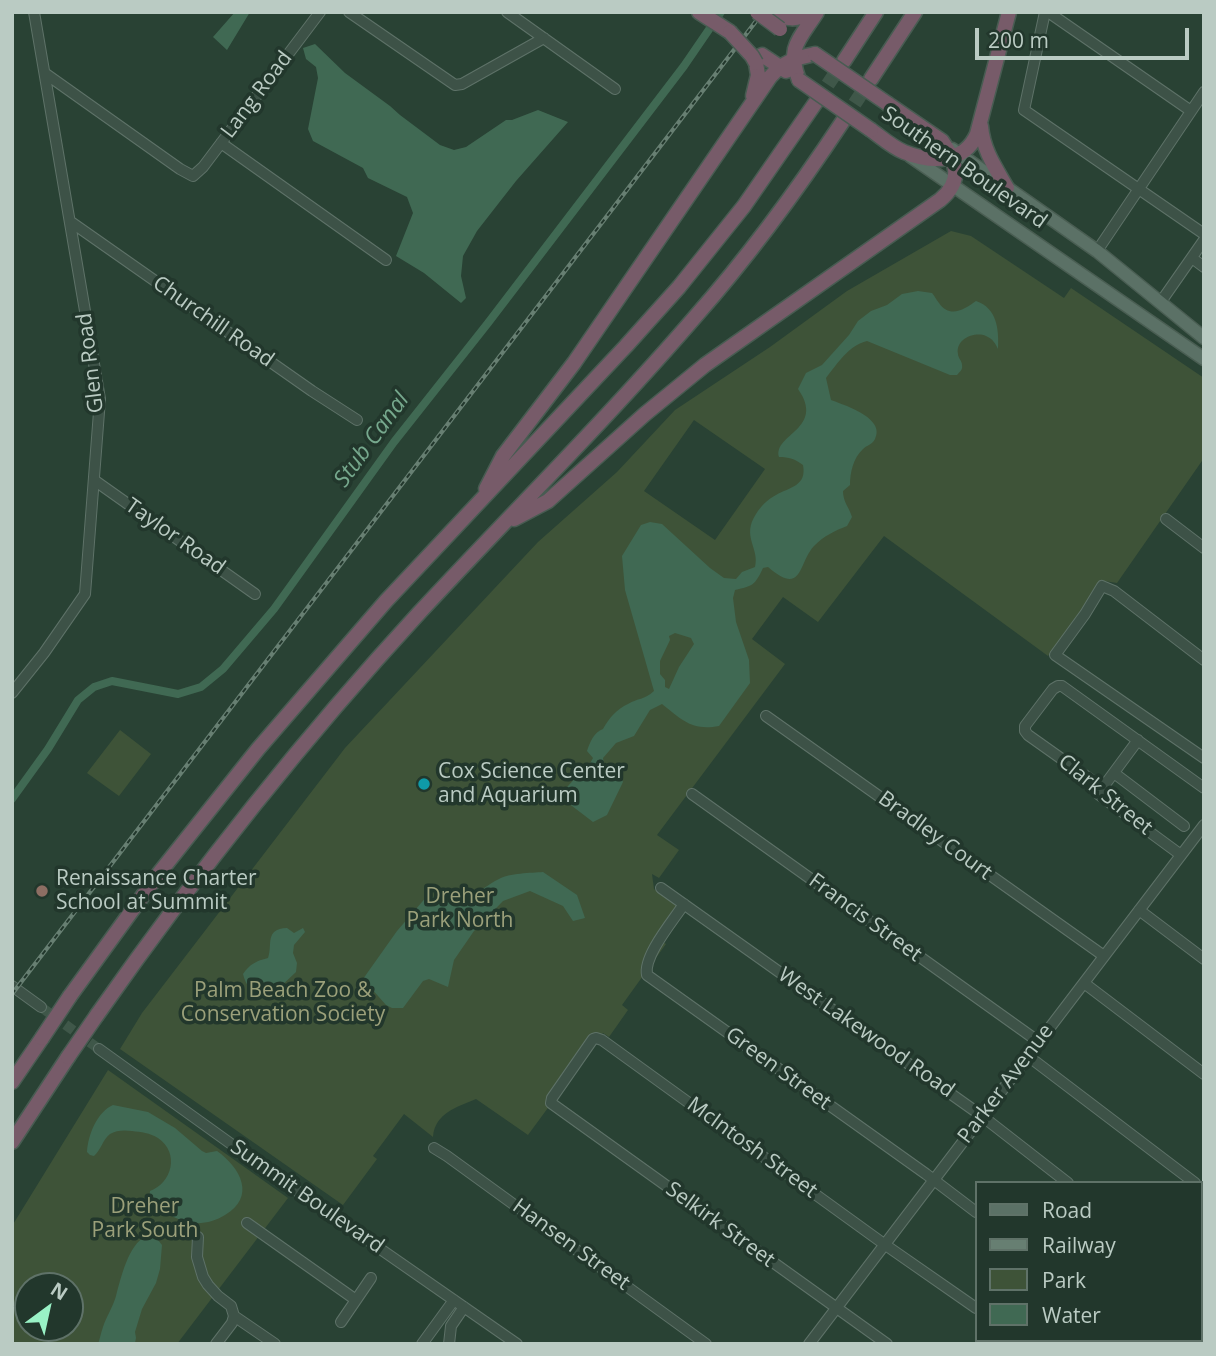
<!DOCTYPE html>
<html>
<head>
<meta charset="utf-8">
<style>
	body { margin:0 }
	#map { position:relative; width:1216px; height:1356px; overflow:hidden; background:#294234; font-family:"Open Sans",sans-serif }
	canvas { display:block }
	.frame { position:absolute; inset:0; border:14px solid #bacbc3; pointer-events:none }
	.legend { position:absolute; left:975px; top:1181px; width:228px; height:161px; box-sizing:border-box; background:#22372c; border:2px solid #5f7268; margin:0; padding:9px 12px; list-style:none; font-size:21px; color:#bacbc3 }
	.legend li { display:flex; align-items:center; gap:14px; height:35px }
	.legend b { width:35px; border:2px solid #5f7268 }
	.north { position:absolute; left:14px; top:1272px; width:70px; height:70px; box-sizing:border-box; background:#22372c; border:2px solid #5f7268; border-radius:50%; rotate:33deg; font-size:19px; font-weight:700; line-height:28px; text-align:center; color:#bacbc3 }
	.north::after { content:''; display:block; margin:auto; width:24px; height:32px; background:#99f2c6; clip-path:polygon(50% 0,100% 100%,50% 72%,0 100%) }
	.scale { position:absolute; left:975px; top:28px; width:214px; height:32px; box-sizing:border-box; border:4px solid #bacbc3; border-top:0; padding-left:9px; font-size:21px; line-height:24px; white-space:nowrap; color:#bacbc3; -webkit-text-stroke:5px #22372c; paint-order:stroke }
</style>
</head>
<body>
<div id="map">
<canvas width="1216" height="1356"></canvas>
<div class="frame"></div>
<ul class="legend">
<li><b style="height:9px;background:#5b7166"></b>Road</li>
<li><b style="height:9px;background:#677f72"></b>Railway</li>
<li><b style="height:19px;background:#3e5338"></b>Park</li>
<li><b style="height:19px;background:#406953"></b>Water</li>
</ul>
<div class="north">N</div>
<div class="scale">200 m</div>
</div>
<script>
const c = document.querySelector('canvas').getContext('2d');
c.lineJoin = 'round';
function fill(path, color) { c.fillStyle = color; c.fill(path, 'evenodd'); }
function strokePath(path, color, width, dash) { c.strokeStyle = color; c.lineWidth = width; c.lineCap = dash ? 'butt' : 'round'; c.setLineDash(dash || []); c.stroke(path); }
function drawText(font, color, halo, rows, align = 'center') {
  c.font = font + ' "Open Sans",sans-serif'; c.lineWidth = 7; c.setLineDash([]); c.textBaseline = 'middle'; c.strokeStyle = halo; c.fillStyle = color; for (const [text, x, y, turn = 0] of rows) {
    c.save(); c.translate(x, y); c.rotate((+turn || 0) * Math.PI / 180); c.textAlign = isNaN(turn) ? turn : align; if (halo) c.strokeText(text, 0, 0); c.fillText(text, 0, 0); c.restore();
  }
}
const green = new Path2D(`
	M951 231 971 236 1064 298 1071 288 1204 378V458L1117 583 1104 581 1048 656 884 536 818 622 783 597 752 639 785 664 657 835 679 850 659 878 652 874 654 889 684 909 663 942 666 944 622 1005 628 1010 609 1037 603 1033 528 1135 476 1099C457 1107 435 1113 433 1137L404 1114 373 1156 377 1159 343 1205 120 1049 142 1013 345 748 538 542 617 472 675 410 770 347 847 291ZM694 420 765 469 715 540 644 491Z
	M120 730 151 754 119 796 87 773Z
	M108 1070 288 1198 177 1344H12V1226ZM28 1286H70V1328H28Z`);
const water = new Path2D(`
	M235 12H250L227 50 213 37Z
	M315 44 345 73 390 106 400 115 440 145 454 150 466 147 506 120H512L538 110 568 122 516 181 477 231 463 256 461 276 466 298 461 303 424 273 396 256 413 213 407 197 368 178 363 168 313 141 308 129 318 78 316 67 306 59 303 48Z
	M918 291 932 293C935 296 936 300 939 303 950 319 965 309 976 301 997 308 999 329 998 349 995 343 993 339 986 336 975 331 955 339 958 354 958 358 962 361 962 365 963 370 960 371 957 375H950L867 341C849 345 837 364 826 378L831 400C844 405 886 418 875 439 872 445 867 445 863 449 853 458 850 473 850 485L843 491C843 502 849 507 852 517L847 526C834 531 824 536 814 546 798 563 803 597 768 567L763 568C755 585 753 586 735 590L733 598 736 622 749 660 750 683 719 726C692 731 682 720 662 704L650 710 634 736 616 743 603 758 604 764C612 769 620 772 623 782L607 815 593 822 559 796 578 775 587 769 593 758 587 751C590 742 594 732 603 729 609 718 617 709 628 704 638 698 644 700 654 691L625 590 622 556 641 525 650 522 662 524 710 568 724 578 736 579 742 572 755 567C760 548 741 537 756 514 761 506 768 499 776 495 790 487 807 486 803 465 795 459 789 457 779 457 773 434 826 429 798 389L806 373 822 365 849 335 858 321 871 311 887 305 902 294ZM675 633 691 638 694 644 679 667 669 689 665 687V680L660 674V661L670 640 669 636Z
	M543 872 577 895 585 918 573 921 563 906 530 891 503 901 474 931 454 960 448 987 429 979 423 981 403 1008H392L386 1005 363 979 397 931 428 895C470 915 467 895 499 879 509 873 531 873 543 872Z
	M287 928 294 933 303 928 305 932 294 945 293 953 297 963 296 972 278 989 261 996C251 991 246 986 243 974 250 964 256 961 268 958 273 945 264 929 287 928Z
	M113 1105 148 1112 175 1128 202 1151 206 1153 217 1151C241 1168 256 1197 225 1215 214 1222 200 1225 188 1222 179 1220 171 1216 164 1211 155 1206 148 1201 150 1191 172 1183 180 1153 158 1138 150 1133 141 1132 132 1131 125 1130 116 1130 110 1134 103 1139 101 1150 94 1156L90 1155 87 1152C88 1135 97 1112 113 1105Z
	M146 1236 158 1240 162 1245 160 1269 156 1283 142 1309 135 1332 136 1338 135 1343 98 1344C100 1338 101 1333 103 1327 106 1317 113 1307 116 1296 121 1278 128 1245 146 1236Z`);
const canal = new Path2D(`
	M12 799 48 749 78 700 94 687 112 681 178 694 201 687 223 669 274 609 394 442 488 323 684 66 721 12`);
const minorTunnel = new Path2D(`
	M41 1007 99 1049`);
const highwayTunnel = new Path2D(`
	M816 102 843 62
	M843 121 871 79`);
const minor = new Path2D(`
	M349 12 455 85 462 84 544 38
	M507 12 615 89
	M1045 12 1024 110 1204 234
	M1048 12 1191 111
	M46 74 180 169 193 176 203 167 320 12
	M221 143 386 260
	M71 222 312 391 357 420
	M1097 251 1204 92
	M1192 258 1204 267
	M1160 303 1204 240
	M94 480 255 594
	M1166 519 1204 548
	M1204 660 1114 591 1102 586 1085 614 1055 655 1204 758
	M12 693 44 653 85 594 100 399 34 12
	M766 716 1104 956
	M1114 773 1184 826
	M692 794 1039 1042
	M1098 794 1138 740
	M1181 855 1098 794 1097 784 1028 735 1025 731V726L1053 689 1058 686H1062L1204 788
	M661 888 982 1116 1068 1183
	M684 904C673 921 643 956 647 975L926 1174 976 1212
	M1139 910 1204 959
	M1084 983 1204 1074
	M12 986 41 1007
	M99 1049 284 1182 517 1344
	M1028 1056 1195 1183
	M434 1148 447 1156 706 1344
	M1200 1200 1204 1195
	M247 1223 356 1300
	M198 1237 197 1257 203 1277 208 1285 218 1296 231 1306 234 1316 275 1344
	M1200 1284 1204 1286
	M341 1322 371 1278
	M1022 1340 1027 1344
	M1145 1340 1150 1344
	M216 1344 232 1323 234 1316
	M422 1344 454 1300
	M449 1344 451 1326 464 1307
	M809 1344 1204 825
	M887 1344 551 1103 552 1098 593 1039 596 1038 602 1040 884 1244 976 1308
	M1091 1344 1094 1340`);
const major = new Path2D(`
	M952 149 1097 251 1204 338
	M910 156 1204 359`);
const highway = new Path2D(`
	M699 12 730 32
	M770 12C786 20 797 21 813 12
	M762 55 786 71
	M844 61 876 12
	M871 79 915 12
	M799 80C786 47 800 39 817 12
	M753 96 758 75 756 63
	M981 126C983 150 995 167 1007 188
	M871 130C881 137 892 147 904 152 931 163 964 164 977 134L1009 12
	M486 489 503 456 574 363 770 77C783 62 796 58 815 54
	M514 519 548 501 645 414 705 365 940 200C963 181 957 162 942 141L888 104
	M70 996 160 872 258 749 386 601 626 346 679 287 744 206 816 102
	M97 1015C196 874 302 740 419 613 511 514 607 419 695 317 749 256 798 189 843 121
	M12 1082 42 1038
	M12 1142 68 1057`);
const rail = new Path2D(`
	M12 994 763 12`);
const highwayBridge = new Path2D(`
	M757 12 780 29
	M730 32 752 56 756 63
	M815 54 888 104
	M799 80 871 130
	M42 1038 70 996
	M68 1057 97 1015`);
const markers = [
	[424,784,7,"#0f9aa8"],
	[42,891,7,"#8d6e63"]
];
const streetNames = [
	["Lang Road",257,95,-53],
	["Southern Boulevard",964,168,35],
	["Churchill Road",213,322,35],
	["Glen Road",91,363,-97],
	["Taylor Road",175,537,35],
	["Clark Street",1105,795,39],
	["Bradley Court",935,836,36],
	["Francis Street",865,918,36],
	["West Lakewood Road",866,1033,35],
	["Green Street",778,1069,36],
	["Parker Avenue",1006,1084,-53],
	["McIntosh Street",752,1148,36],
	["Summit Boulevard",307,1197,35],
	["Selkirk Street",720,1225,36],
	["Hansen Street",571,1245,36]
];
const poiNames = [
	["Cox Science Center",438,772],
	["and Aquarium",438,796],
	["Renaissance Charter",56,879],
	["School at Summit",56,903]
];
const parkNames = [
	["Dreher",460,897],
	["Park North",460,921],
	["Palm Beach Zoo &",283,991],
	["Conservation Society",283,1015],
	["Dreher",145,1207],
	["Park South",145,1231]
];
const waterNames = [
	["Stub Canal",372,440,-54]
];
fill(green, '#3e5338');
fill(water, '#406953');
strokePath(canal, '#406953', 8);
strokePath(minorTunnel, '#3f5749', 10, [10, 5]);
strokePath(highwayTunnel, '#3f5749', 14, [14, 7]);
strokePath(minor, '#5e7268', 12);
strokePath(major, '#4a5e53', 15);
strokePath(highway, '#485c52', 17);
strokePath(minor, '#3d5247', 10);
strokePath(major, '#5b7166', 12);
strokePath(highway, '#775b69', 14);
strokePath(rail, '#677f72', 4.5);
strokePath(rail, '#22372c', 2, [5]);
strokePath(highwayBridge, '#485c52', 17, []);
strokePath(highwayBridge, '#775b69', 14);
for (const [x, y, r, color] of markers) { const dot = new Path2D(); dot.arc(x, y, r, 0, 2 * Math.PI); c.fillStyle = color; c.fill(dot); strokePath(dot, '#22372c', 2.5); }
drawText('21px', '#bacbc3', '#22372c', streetNames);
drawText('21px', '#bacbc3', '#22372c', poiNames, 'left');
drawText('21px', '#9ba07a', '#22372c', parkNames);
drawText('italic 23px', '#76a88d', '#22372c', waterNames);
</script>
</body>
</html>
